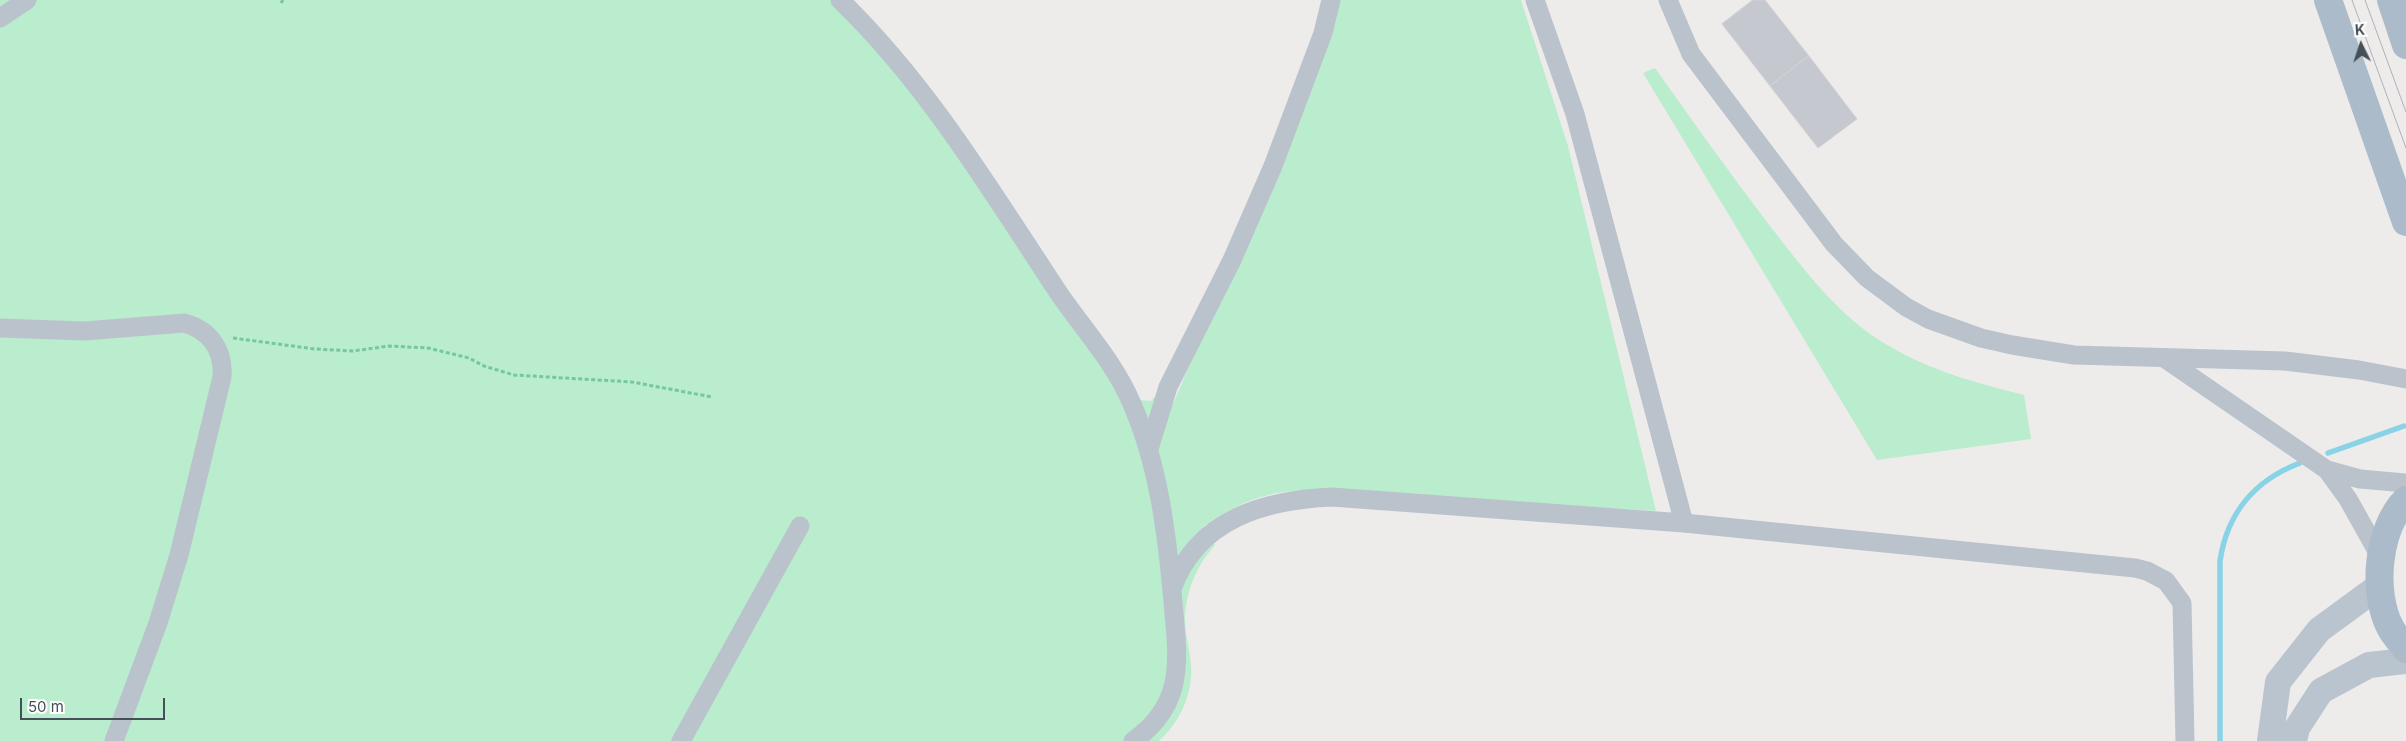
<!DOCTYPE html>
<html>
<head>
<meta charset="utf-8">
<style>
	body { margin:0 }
	#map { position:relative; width:2406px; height:741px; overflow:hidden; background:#eeebeb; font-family:Inter,sans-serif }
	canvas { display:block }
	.north { position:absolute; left:2336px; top:20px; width:50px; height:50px; -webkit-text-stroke:4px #fff; paint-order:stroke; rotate:356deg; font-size:14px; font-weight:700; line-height:20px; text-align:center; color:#454f58 }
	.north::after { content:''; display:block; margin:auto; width:18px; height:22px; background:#454f58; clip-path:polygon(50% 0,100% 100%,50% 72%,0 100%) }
	.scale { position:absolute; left:20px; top:698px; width:145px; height:22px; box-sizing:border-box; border:2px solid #454f58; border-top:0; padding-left:6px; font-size:15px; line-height:18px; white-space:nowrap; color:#454f58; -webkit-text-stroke:4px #fff; paint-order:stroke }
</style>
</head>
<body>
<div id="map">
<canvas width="2406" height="741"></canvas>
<div class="north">K</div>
<div class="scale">50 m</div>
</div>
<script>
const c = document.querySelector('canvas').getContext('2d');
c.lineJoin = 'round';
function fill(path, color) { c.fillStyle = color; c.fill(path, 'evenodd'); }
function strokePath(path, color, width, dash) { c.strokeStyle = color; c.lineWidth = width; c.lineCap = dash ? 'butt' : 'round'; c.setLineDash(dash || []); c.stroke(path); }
const green = new Path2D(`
	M0 0H846L1139 400 1151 401 1157 394 1173 404 1324 48 1338 0H1521L1568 146 1656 511 1316 490C1273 489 1238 501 1203 527L1215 545C1197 565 1187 588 1185 615 1184 632 1190 648 1191 665 1193 694 1180 722 1159 741H0Z
	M1655 68C1692 120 1728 171 1767 222 1802 267 1838 317 1889 346 1931 371 1977 383 2024 395L2031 439 1877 460 1643 73Z`);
const stream = new Path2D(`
	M2328 453 2404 426
	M2220 741V561C2227 513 2255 480 2300 463`);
const building = new Path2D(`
	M1753 0H1765L1809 56 1770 86 1722 24Z
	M1809 56 1857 119 1818 148 1770 86Z`);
const path = new Path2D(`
	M281 3 283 0
	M233 338 315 349 353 351 389 346 428 348 469 358 484 366 514 375 632 382 712 397`);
const street = new Path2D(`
	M840 0C927 84 990 189 1056 289 1082 328 1114 361 1132 404 1159 466 1167 535 1173 602 1178 659 1186 704 1133 741
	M1535 0 1575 114 1684 523
	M1668 0 1691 54 1834 244 1867 278 1906 307 1928 319 1981 338 2012 345 2074 355 2285 361 2359 370 2406 379
	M0 18 27 0
	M0 328 85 331 184 323C210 330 224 350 222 377L179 555 158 623 114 741
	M2164 358 2327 470 2348 499 2381 558
	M1149 449 1168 387 1232 260 1273 166 1323 33 1331 0
	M2327 470 2360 479 2406 483
	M1172 589C1197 519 1264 500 1332 497L1684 523 2135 568 2147 571 2166 581 2182 603 2185 741
	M681 741 800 526`);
const secondary = new Path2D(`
	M2270 741 2278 682 2319 630 2379 586
	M2294 741 2297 728 2321 691 2369 665 2406 661`);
const primary = new Path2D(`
	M2328 0 2406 222
	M2391 0 2406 45
	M2406 500C2377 529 2372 592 2390 627 2394 635 2401 642 2406 649`);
const tram = new Path2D(`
	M2352 0 2406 148
	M2365 0 2406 112`);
fill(green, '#baecce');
strokePath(stream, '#89d3e7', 5.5);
fill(building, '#c5c8ce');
strokePath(building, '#d0d2d7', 1);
strokePath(path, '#74c89f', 3, [4, 2.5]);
strokePath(street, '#bac3cb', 19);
strokePath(secondary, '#b9c4cf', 26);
strokePath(primary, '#acbbca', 28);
strokePath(tram, '#aeb1b6', 1);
</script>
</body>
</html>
